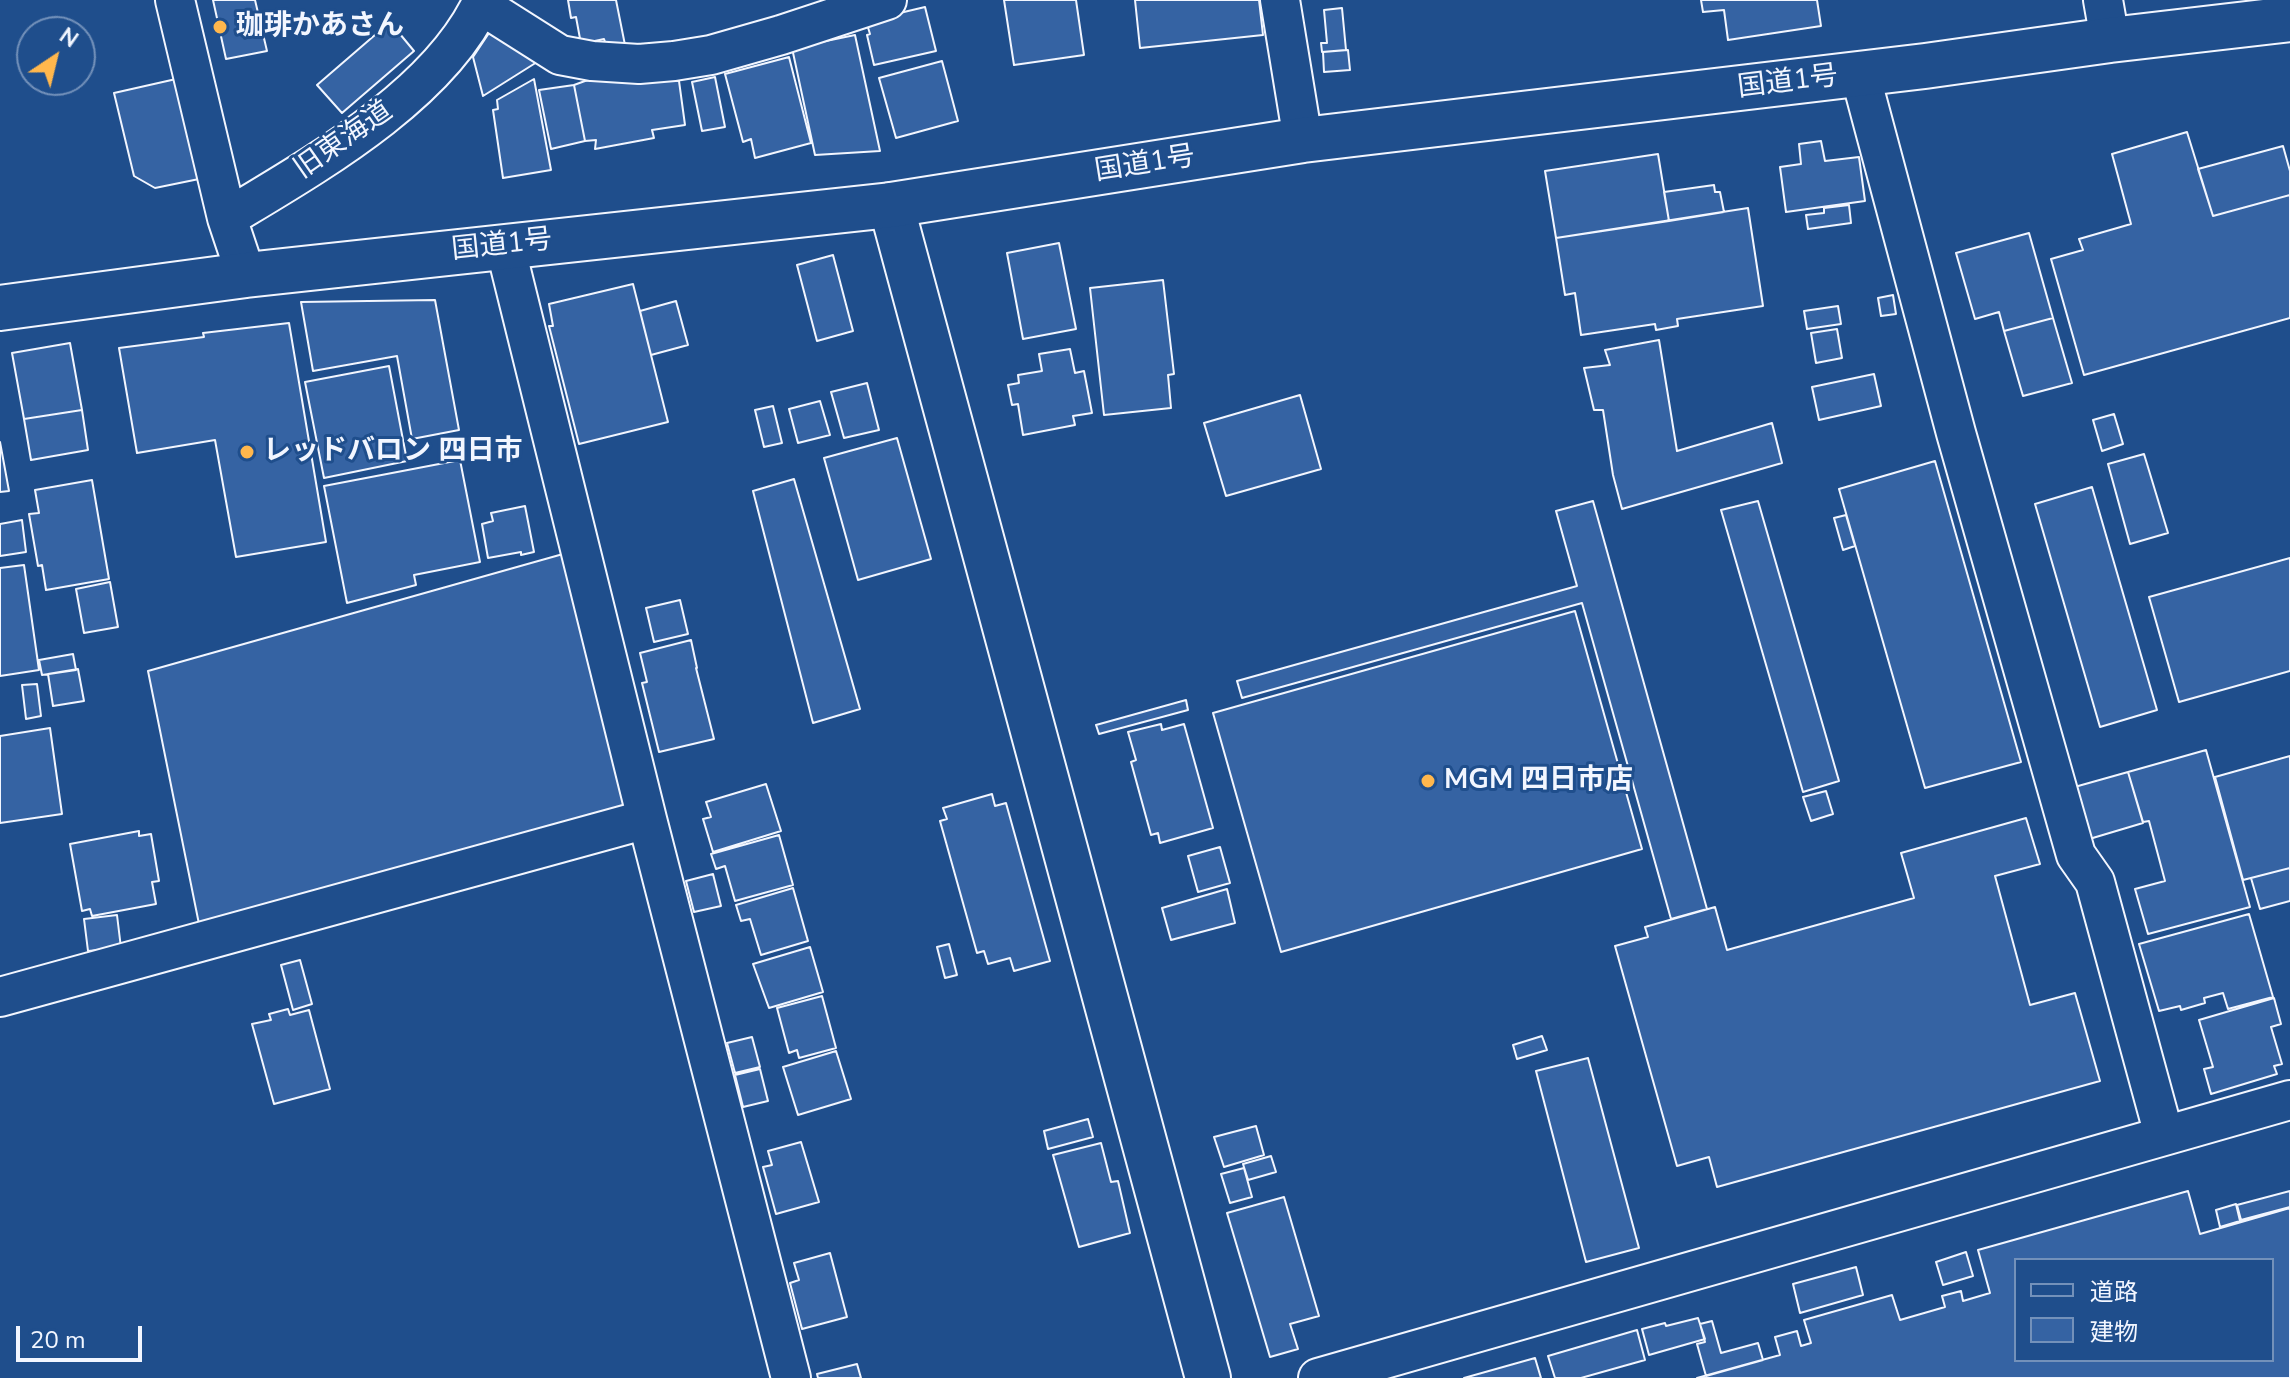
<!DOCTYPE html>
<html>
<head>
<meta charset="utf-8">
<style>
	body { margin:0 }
	#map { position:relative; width:2290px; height:1378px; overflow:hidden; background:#1f4e8c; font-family:"Nunito Sans","Noto Sans JP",sans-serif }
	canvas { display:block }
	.legend { position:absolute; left:2014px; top:1258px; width:260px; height:104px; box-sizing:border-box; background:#1f4e8c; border:2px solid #7391ba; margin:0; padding:10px 14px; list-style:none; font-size:24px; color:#f2f6ff }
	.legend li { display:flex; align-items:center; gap:16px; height:40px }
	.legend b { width:40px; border:2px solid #7391ba }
	.north { position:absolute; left:16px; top:16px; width:80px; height:80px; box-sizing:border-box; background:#1f4e8c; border:2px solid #7391ba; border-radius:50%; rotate:35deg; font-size:22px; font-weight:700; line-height:32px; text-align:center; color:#f2f6ff }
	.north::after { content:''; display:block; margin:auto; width:28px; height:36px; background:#ffb74d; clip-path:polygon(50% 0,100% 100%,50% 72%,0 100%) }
	.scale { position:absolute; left:16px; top:1326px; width:126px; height:36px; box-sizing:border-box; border:4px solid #f2f6ff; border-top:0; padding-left:10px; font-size:24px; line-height:28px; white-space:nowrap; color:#f2f6ff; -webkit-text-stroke:6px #1f4e8c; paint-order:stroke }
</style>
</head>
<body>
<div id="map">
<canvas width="2290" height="1378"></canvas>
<ul class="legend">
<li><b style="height:10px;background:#1f4e8c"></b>道路</li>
<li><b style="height:22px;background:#3563a3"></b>建物</li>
</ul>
<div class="north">N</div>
<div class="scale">20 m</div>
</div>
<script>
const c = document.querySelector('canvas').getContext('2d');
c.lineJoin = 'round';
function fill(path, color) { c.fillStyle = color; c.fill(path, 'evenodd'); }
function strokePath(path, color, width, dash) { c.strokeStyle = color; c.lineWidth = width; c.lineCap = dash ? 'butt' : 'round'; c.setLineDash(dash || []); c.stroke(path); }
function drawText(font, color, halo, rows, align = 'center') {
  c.font = font + ' "Nunito Sans","Noto Sans JP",sans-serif'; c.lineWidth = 6; c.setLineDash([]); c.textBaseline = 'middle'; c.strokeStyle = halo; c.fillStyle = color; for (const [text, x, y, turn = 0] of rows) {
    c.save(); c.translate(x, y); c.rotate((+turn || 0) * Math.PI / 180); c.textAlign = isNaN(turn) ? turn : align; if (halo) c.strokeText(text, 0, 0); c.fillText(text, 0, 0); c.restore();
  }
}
const building = new Path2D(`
	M213 0H255L267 51 226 59Z
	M568 0H616L625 45 607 48 604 39 581 44 576 17 571 18Z
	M1004 0H1076L1084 55 1014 65Z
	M1135 0H1259L1263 35 1140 48Z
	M1701 0H1817L1821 26 1728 40 1724 10 1703 12Z
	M925 7 936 51 874 65 867 35 870 34 866 21Z
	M1342 8 1346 50 1322 52 1321 43H1327L1324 10Z
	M390 22 414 51 342 113 317 85Z
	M495 24 545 57 483 96 473 57Z
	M855 35 880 151 815 155 792 48Z
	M1348 50 1350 70 1324 72 1323 52Z
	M789 57 811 143 755 158 751 139 743 142 725 74Z
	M942 61 958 121 896 138 879 78Z
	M614 76 679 81 685 125 652 130 654 138 595 149 596 140 585 141 574 85 585 81Z
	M715 77 725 127 702 131 692 82Z
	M176 79 199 179 155 188 134 176 114 93Z
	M534 79 551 170 503 178 493 110 498 109 497 100Z
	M574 85 585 141 551 149 539 90Z
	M2187 132 2213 216 2290 195V318L2084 375 2051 259 2083 250 2079 239 2131 224 2112 154Z
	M1821 141 1825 161 1859 157 1865 201 1786 212 1780 167 1801 164 1799 144Z
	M2283 146 2290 171V195L2213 216 2198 169Z
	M1658 154 1669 221 1556 238 1545 171Z
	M1714 185 1715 192H1720L1724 212 1669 221 1664 192Z
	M1849 205 1851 223 1808 229 1806 215 1824 213V208Z
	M1748 208 1763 306 1677 319 1678 326 1656 330 1655 324 1581 335 1575 293 1565 295 1556 238Z
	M2029 233 2053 318 2004 331 1999 312 1975 319 1956 253Z
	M1059 243 1076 329 1023 339 1007 253Z
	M833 255 853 331 817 341 797 265Z
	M1163 280 1174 374 1168 375 1171 408 1104 415 1090 288Z
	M633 284 668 422 579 444 549 326H553L549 304Z
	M1893 295 1896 314 1881 316 1878 298Z
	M435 300 459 430 412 439 397 356 313 371 301 302Z
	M676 301 688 345 651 355 640 311Z
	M1838 306 1841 324 1807 329 1804 311Z
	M2053 318 2072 383 2023 396 2004 331Z
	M289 323 326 542 236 557 215 440 137 453 119 348 204 337 203 333Z
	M1837 329 1842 358 1816 363 1811 333Z
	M1659 340 1677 451 1772 423 1782 463 1622 509 1613 475 1603 410H1594L1584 368 1610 365 1605 350Z
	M70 343 82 410 24 419 12 353Z
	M1070 349 1075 373 1084 371 1092 413 1073 416 1075 425 1023 435 1018 404 1012 405 1008 385 1019 383 1018 375 1042 371 1039 354Z
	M389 366 407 461 324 478 305 382Z
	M1874 374 1881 406 1819 420 1812 387Z
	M867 383 879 430 844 438 831 392Z
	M1300 395 1321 469 1226 496 1204 423Z
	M820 401 830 435 798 443 789 409Z
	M773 406 782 443 764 447 755 410Z
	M82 410 88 450 31 460 24 419Z
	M2114 414 2123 444 2102 451 2093 420Z
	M897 438 931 559 858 580 824 458Z
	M0 442 9 491 0 492Z
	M2144 454 2168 533 2130 544 2108 464Z
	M460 460 480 562 414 575 416 585 347 603 324 486Z
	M1935 461 2021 762 1925 788 1839 489Z
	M794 479 860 709 813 723 753 491Z
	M92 480 109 579 46 590 42 565 38 566 29 514 39 513 35 490Z
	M2092 487 2157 710 2100 727 2035 504Z
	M1593 501 1707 909 1671 919 1582 603 1242 698 1237 681 1577 586 1556 511Z
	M1758 501 1839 781 1803 792 1721 510Z
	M525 506 534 552 521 555V552L488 558 482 524 493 521 491 513Z
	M1846 515 1855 546 1843 550 1834 518Z
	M22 520 26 552 0 556V524Z
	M563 554 625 808 200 929 148 671Z
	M2290 558V671L2179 702 2149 597Z
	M24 565 39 670 0 676V568Z
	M110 582 118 627 84 633 76 589Z
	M680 600 688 634 654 642 646 608Z
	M1575 611 1642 849 1281 952 1213 713Z
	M691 640 697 668H696L714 739 659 752 642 683 647 682 640 653Z
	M73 654 76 670 42 675 39 660Z
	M78 669 84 701 53 706 48 674Z
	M37 684 41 716 26 719 22 685Z
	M1186 700 1188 710 1099 734 1096 725Z
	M1161 724 1162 730 1184 724 1213 828 1160 843 1158 833 1151 835 1131 762 1136 760 1128 732Z
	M50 728 62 814 0 823V736Z
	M2206 750 2250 907 2148 934 2135 889 2165 881 2149 821 2143 822 2128 772Z
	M2290 756V868L2243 880 2215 777Z
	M2128 772 2143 823 2086 840 2071 788Z
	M766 784 781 831 713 852 703 819 711 817 706 802Z
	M1826 791 1833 814 1811 821 1803 797Z
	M992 794 995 806 1006 803 1050 961 1014 971 1010 958 988 964 984 951 977 953 940 821 947 819 943 808Z
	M2026 818 2040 864 1995 876 2030 1005 2075 993 2100 1081 1717 1187 1709 1157 1677 1166 1615 946 1648 937 1645 927 1715 907 1727 950 1914 898 1901 853Z
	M139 831V836L151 834 159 881 152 882 156 904 92 916 90 909 82 911 70 844Z
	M779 835 793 885 735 901 725 866 716 869 711 854Z
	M1220 847 1230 883 1198 892 1188 856Z
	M2290 868V901L2260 909 2251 878Z
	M713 874 721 906 694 912 686 881Z
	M793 888 808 941 761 955 750 919 741 921 736 905Z
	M1227 889 1235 923 1171 940 1162 908Z
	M2249 914 2273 997 2228 1009 2223 993 2204 998 2205 1003 2181 1010 2180 1006 2159 1011 2139 944Z
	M117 915 121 948 88 951 84 919Z
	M949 944 957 975 945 978 937 947Z
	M810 947 823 992 769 1008 753 964Z
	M300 960 312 1004 293 1010 281 965Z
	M822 996 836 1048 799 1058 797 1050 789 1053 777 1008Z
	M2274 998 2281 1024 2271 1027 2282 1064 2274 1066 2277 1074 2211 1094 2204 1069 2213 1067 2199 1020Z
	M288 1009 290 1015 309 1010 330 1089 274 1104 252 1024 271 1020 269 1014Z
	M1542 1036 1547 1050 1517 1059 1513 1045Z
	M752 1037 760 1067 735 1073 727 1043Z
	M836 1051 851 1099 798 1115 783 1067Z
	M1588 1058 1639 1248 1586 1262 1536 1071Z
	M760 1069 768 1101 743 1107 735 1075Z
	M1088 1119 1093 1137 1048 1149 1044 1131Z
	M1256 1126 1264 1155 1224 1167 1214 1137Z
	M801 1142 819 1202 776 1214 763 1167 772 1165 768 1151Z
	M1101 1143 1111 1182 1118 1181 1130 1233 1079 1247 1053 1155Z
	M1271 1156 1276 1172 1248 1180 1243 1164Z
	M1244 1168 1252 1197 1230 1203 1221 1174Z
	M2188 1191 2200 1234 2290 1208V1378H1697L1780 1355 1775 1337 1797 1331 1801 1346 1811 1343 1804 1320 1892 1295 1900 1320 1945 1307 1942 1296 1961 1291 1963 1301 1990 1293 1978 1250ZM2016 1260H2272V1360H2016Z
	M2290 1191V1207L2241 1220 2237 1205Z
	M1284 1197 1319 1316 1290 1324 1298 1349 1270 1357 1227 1213Z
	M2236 1204 2240 1221 2220 1227 2216 1210Z
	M1966 1252 1973 1276 1943 1285 1936 1262Z
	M830 1253 847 1317 802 1329 790 1283 799 1280 794 1263Z
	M1856 1267 1863 1295 1800 1313 1793 1284Z
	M1698 1318 1705 1339 1649 1355 1642 1329 1665 1323 1666 1326Z
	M1712 1321 1721 1353 1758 1343 1763 1360 1706 1376 1697 1344 1705 1342 1700 1324Z
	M1637 1330 1645 1360 1581 1378H1555L1548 1356Z
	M1535 1358 1541 1378H1464Z
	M857 1364 861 1378H818L817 1374Z`);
const minor = new Path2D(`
	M175 0 227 218
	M1280 0 1303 140
	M2103 0 2110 40
	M481 5 560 55 592 61 639 64 674 61 711 55 781 35 887 0
	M1860 74 1956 433 2076 855 2095 882 2164 1135
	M505 246 647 819 791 1378
	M246 275 227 218C313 166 440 95 483 0
	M0 997 647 819
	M1318 1378 2290 1100`);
const tertiary = new Path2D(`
	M891 205 1208 1378`);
const trunk = new Path2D(`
	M0 308 246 275 891 205 1303 140 1925 66 2110 40 2290 19`);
const markers = [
	[220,27,8,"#ffb74d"],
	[247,452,8,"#ffb74d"],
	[1428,781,8,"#ffb74d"]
];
const poiNames = [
	["珈琲かあさん",236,27],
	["レッドバロン 四日市",263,452],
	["MGM 四日市店",1444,781]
];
const streetNames = [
	["国道1号",1788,83,-7],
	["旧東海道",344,141,-35],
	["国道1号",1145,165,-9],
	["国道1号",502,246,-6]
];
fill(building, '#3563a3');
strokePath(building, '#f2f6ff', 2);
strokePath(minor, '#f2f6ff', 42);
strokePath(tertiary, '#f2f6ff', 48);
strokePath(trunk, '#f2f6ff', 48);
strokePath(minor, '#1f4e8c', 38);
strokePath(tertiary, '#1f4e8c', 44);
strokePath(trunk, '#1f4e8c', 44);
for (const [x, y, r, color] of markers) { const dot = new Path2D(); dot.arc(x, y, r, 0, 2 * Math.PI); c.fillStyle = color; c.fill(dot); strokePath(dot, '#1f4e8c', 3); }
drawText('bold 28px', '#f2f6ff', '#1f4e8c', poiNames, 'left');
drawText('28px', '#f2f6ff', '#1f4e8c', streetNames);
</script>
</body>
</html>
